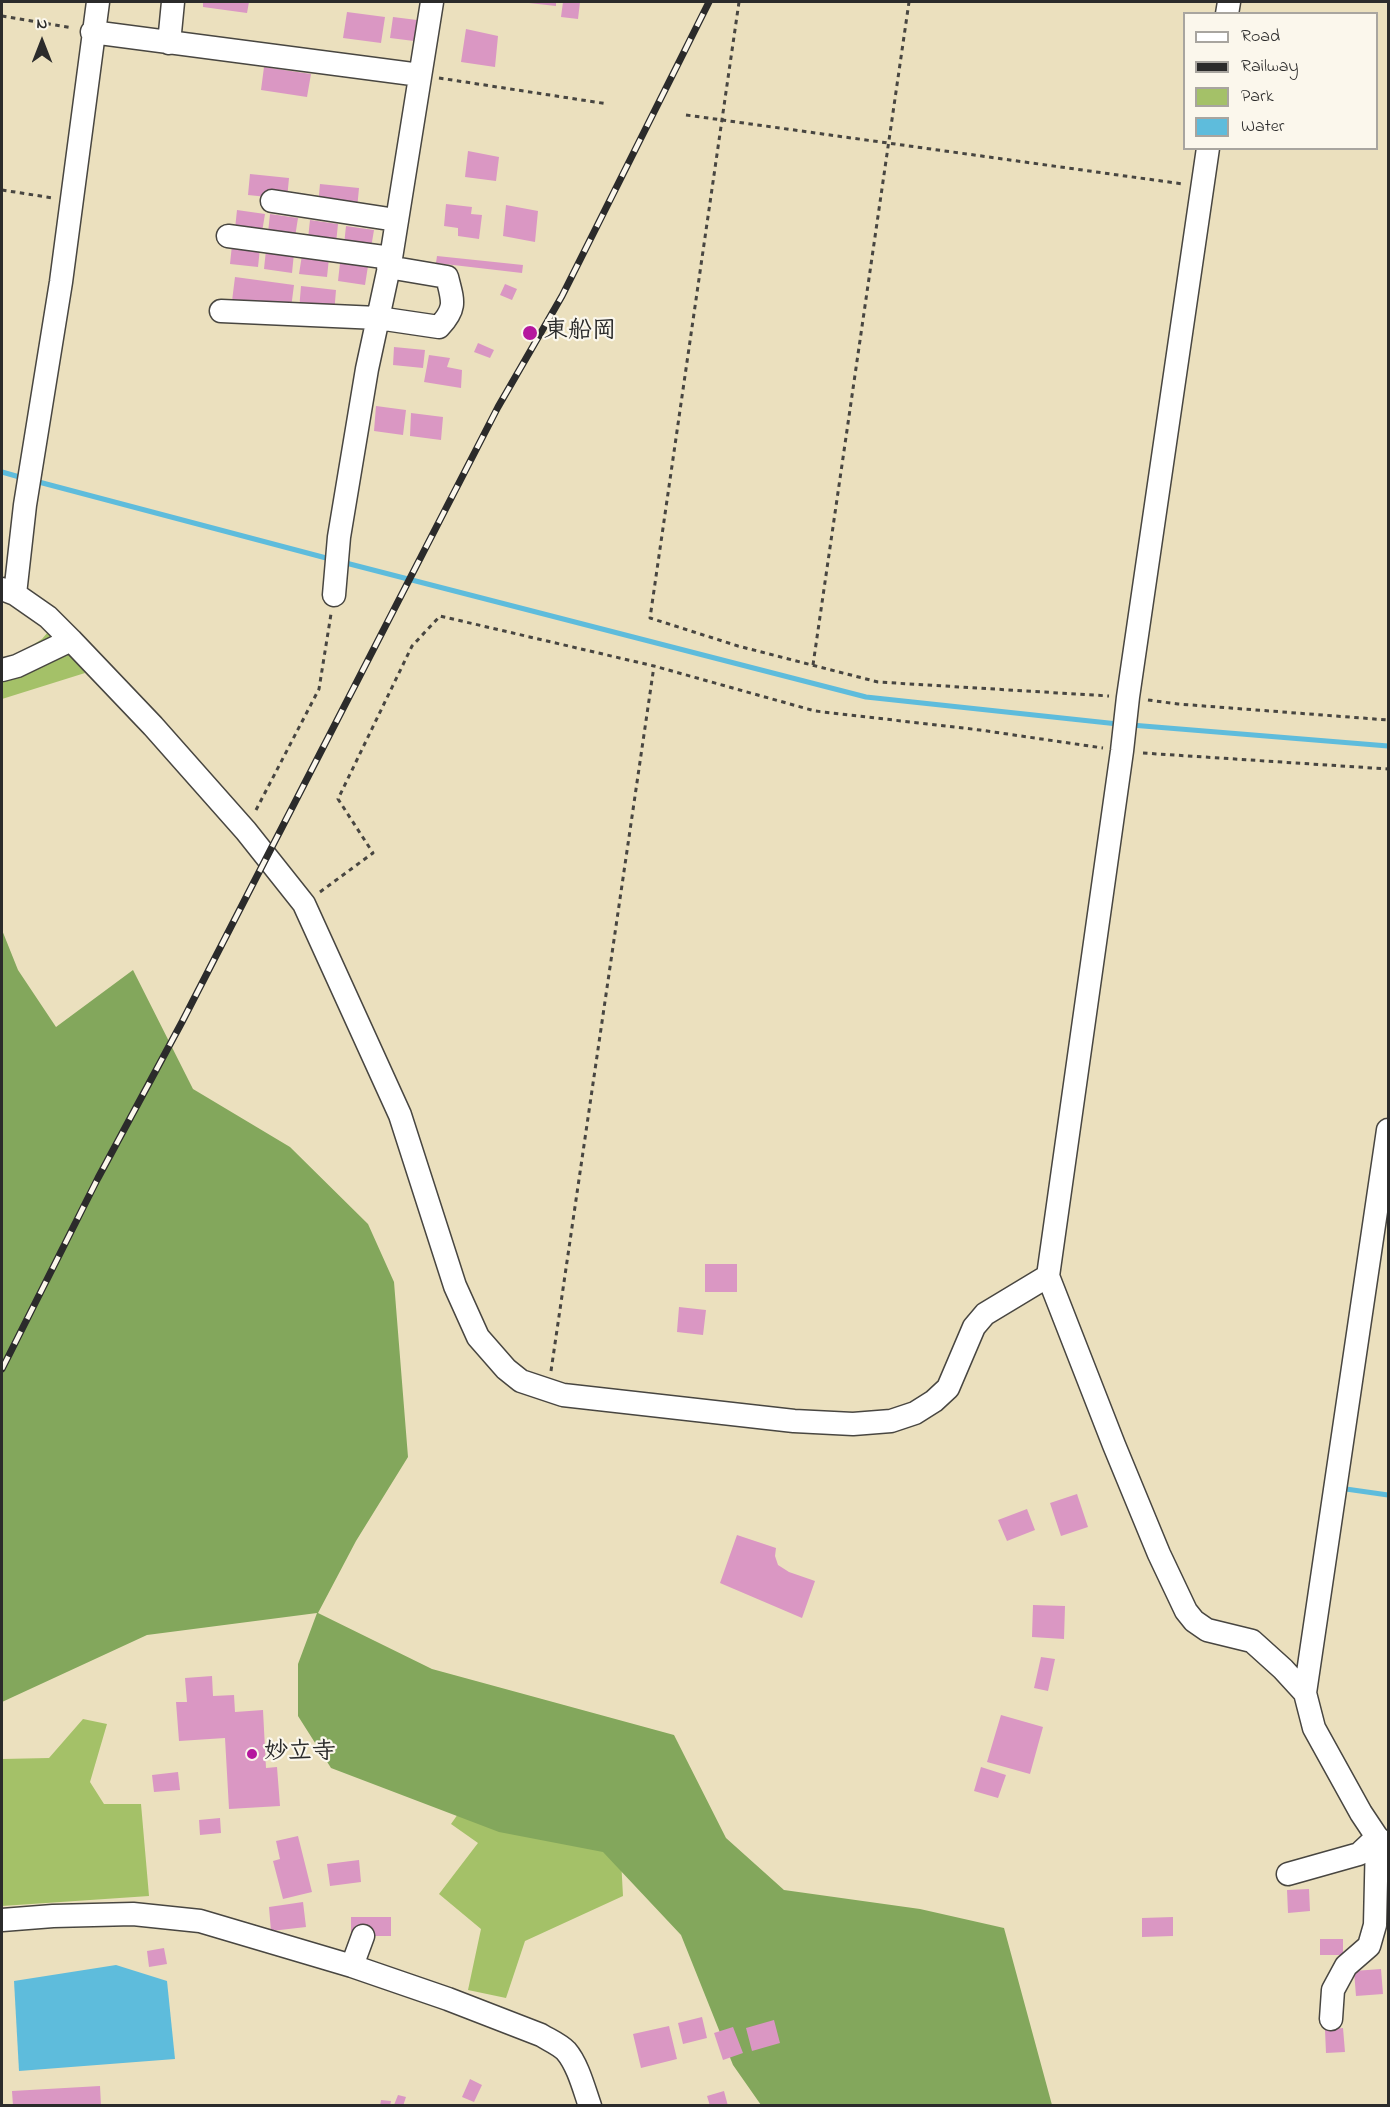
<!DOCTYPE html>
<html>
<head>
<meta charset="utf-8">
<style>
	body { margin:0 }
	#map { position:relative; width:1390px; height:2107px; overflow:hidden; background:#ebe0be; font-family:"Indie Flower",sans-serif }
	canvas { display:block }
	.frame { position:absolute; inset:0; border:3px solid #2b2b2b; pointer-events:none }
	.legend { position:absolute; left:1183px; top:12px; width:195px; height:138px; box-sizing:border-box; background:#fbf7ec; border:2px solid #a8a59f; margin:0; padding:8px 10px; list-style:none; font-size:18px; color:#2b2b2b }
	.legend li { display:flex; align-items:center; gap:12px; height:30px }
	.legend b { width:30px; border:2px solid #a8a59f }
	.north { position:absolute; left:12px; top:12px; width:60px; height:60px; -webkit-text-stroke:4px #fbf7ec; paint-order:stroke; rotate:0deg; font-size:16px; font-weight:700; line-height:24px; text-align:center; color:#2b2b2b }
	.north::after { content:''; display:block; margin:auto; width:21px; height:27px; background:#2b2b2b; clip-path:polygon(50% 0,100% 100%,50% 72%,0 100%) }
</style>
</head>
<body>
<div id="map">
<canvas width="1390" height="2107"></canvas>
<div class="frame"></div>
<ul class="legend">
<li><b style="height:8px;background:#fff"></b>Road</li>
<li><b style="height:8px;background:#2b2b2b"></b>Railway</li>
<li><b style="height:16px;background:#a4c168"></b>Park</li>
<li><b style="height:16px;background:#5ebcdc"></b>Water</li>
</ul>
<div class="north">N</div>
</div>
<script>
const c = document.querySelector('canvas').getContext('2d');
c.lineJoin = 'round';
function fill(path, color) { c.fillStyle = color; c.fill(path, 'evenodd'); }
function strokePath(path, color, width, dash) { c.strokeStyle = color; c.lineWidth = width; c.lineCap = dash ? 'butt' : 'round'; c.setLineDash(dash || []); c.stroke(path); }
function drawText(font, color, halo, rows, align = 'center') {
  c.font = font + ' "Indie Flower","Klee One",sans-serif'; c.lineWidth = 4.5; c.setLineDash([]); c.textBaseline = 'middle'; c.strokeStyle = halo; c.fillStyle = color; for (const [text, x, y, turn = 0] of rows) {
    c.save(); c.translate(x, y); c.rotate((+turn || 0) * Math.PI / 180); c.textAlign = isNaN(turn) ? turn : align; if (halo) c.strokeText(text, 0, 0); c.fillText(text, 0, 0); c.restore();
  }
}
const green = new Path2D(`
	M53 626 85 673 2 699V665L42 639Z
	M83 1719 107 1724 90 1782 104 1804H141L149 1896 2 1906V1759L49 1758Z
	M510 1740 621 1859 623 1896 525 1941 506 1998 468 1990 481 1929 439 1894 478 1843 451 1824Z`);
const forest = new Path2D(`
	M2 930 18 970 56 1027 133 970 193 1089 290 1147 368 1224 394 1282 408 1457 356 1541 318 1613 432 1669 674 1735 726 1838 784 1890 920 1909 1004 1928 1052 2105H761L733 2065 681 1935 603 1852 499 1832 331 1768 298 1716V1664L317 1613 147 1635 2 1702Z`);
const water = new Path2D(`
	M116 1965 167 1981 175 2059 19 2071 14 1981Z`);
const stream = new Path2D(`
	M2 472 23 478
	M35 481 330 559
	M342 562 866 697 1118 724
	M1131 725 1388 746
	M1346 1489 1388 1495`);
const building = new Path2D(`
	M203 2H249L247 13 203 7Z
	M529 2H556V6L529 3Z
	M563 2H580L578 19 561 17Z
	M347 12 385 17 381 43 343 38Z
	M393 17 417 20 414 41 390 38Z
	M466 29 498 36 495 67 461 62Z
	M264 67 311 74 307 97 261 90Z
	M468 151 499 157 496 181 465 177Z
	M250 174 289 178 287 199 248 195Z
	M320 184 359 188 357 209 318 206Z
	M446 204 472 207 471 214 482 215 479 239 458 236V228L444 226Z
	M506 205 538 211 535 242 503 236Z
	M237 210 265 214 262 232 235 229Z
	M270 214 298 218 295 237 268 233Z
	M310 220 338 224 336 243 308 239Z
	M346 226 374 230 371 248 344 245Z
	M232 245 260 248 258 267 230 264Z
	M266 250 294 253 292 273 264 269Z
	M302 255 329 258 327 277 299 274Z
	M437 256 523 265 522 273 436 263Z
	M340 263 368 266 365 285 338 281Z
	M235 277 294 285 291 308 232 301Z
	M505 284 517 289 512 300 500 295Z
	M301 286 336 290 334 314 299 310Z
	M478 343 494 350 490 358 474 352Z
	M394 347 425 350 423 368 393 365Z
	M429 355 450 358 447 367 462 370 461 388 424 382Z
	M376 406 406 410 403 435 374 431Z
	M411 413 443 417 441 440 410 436Z
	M705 1264H737V1292H705Z
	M679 1307 706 1310 703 1335 677 1332Z
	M1077 1494 1088 1527 1061 1536 1050 1503Z
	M1027 1509 1035 1530 1007 1541 998 1520Z
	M737 1535 776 1548 775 1556 778 1565 789 1572 815 1581 802 1618 720 1583Z
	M1033 1605 1065 1606 1064 1639 1032 1637Z
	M1041 1657 1055 1659 1048 1691 1034 1688Z
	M212 1676 213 1696 234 1695 235 1712 263 1710 266 1768 277 1767 280 1806 229 1809 225 1738 179 1741 176 1702H187L185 1678Z
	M1001 1715 1043 1727 1030 1774 987 1762Z
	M981 1767 1006 1775 998 1798 974 1791Z
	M178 1772 180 1790 154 1792 152 1775Z
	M220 1818 221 1833 200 1835 199 1820Z
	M298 1836 312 1892 283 1899 273 1861 280 1859 276 1841Z
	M359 1860 361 1882 330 1886 327 1864Z
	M1309 1889 1310 1911 1288 1913 1287 1890Z
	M303 1902 306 1927 271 1931 269 1907Z
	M351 1917H391V1936H351Z
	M1173 1917V1936L1142 1937V1918Z
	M1320 1939H1343V1955H1320Z
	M164 1948 167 1964 149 1967 147 1951Z
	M1381 1969 1383 1994 1356 1996 1354 1971Z
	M702 2017 707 2038 683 2044 678 2023Z
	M774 2020 780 2043 752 2051 746 2028Z
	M669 2026 677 2059 641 2068 633 2034Z
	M733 2027 743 2053 723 2060 714 2033Z
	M1343 2028 1345 2052 1326 2053 1325 2030Z
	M470 2079 482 2085 474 2102 462 2097Z
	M100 2086 101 2106H13L12 2091Z
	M724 2091 728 2106H710L707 2096Z
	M398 2095 406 2097 403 2106 394 2105Z
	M381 2100 391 2101 390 2106H380Z`);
const path = new Path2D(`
	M739 2 650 618 738 646 878 682 1109 696
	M2 16 73 28
	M439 78 608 104
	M686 115 1183 184
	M2 190 53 198
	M813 665 909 2
	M1148 700 1178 704 1388 720
	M1143 753 1388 769
	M256 810 319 689 331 614
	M320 892 373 853 338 799 412 646 440 616 654 666 815 711 980 730 1103 748
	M551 1371 654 666`);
const minor = new Path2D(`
	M1227 14 1229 2
	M92 32 420 75
	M169 43 173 2
	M1208 148 1128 697 1122 751 1048 1276 1114 1445 1159 1554 1186 1611 1194 1621 1207 1630 1252 1641 1283 1669 1305 1693 1314 1728 1361 1813 1377 1837 1388 1847
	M272 201 396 220
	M228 236 391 258
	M221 311 378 318 439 327C457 308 453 301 447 277L388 267
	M2 589 15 594 48 617 71 640 153 726 246 831 304 904 400 1115 455 1286 478 1337 506 1369 521 1381 563 1395 794 1421 853 1424 891 1421 915 1413 934 1401 948 1388 974 1327 985 1314 1048 1276
	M15 594 25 505 61 282 98 2
	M334 595 339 537 367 369 391 258 432 2
	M2 670 17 666 71 640
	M1305 1693 1388 1130
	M1288 1874 1359 1854 1377 1837
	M2 1920 53 1916 133 1914 200 1921 352 1966 448 1999 541 2035C549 2040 559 2044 566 2051 578 2065 584 2089 590 2106
	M352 1966 363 1936
	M1331 2019 1333 1990 1346 1966 1369 1946 1375 1925 1377 1837`);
const rail = new Path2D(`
	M2 1369 98 1178 182 1022 498 407 562 296 709 2`);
const markers = [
	[530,333,8,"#b5179e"],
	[252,1754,6,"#b5179e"]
];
const poiNames = [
	["東船岡",544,333],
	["妙立寺",264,1754]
];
fill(green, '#a4c168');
fill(forest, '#83a75c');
fill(water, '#5ebcdc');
strokePath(stream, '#5ebcdc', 5);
fill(building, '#da97c3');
strokePath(minor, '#484641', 25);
strokePath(path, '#484641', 3, [4.5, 4.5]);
strokePath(minor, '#fff', 22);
strokePath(rail, '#2b2b2b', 7);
strokePath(rail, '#fbf7ec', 4.5, [14]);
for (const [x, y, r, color] of markers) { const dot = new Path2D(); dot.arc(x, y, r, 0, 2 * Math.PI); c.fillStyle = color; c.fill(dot); strokePath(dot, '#fbf7ec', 2); }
drawText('bold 24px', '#2b2b2b', '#fbf7ec', poiNames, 'left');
</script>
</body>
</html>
